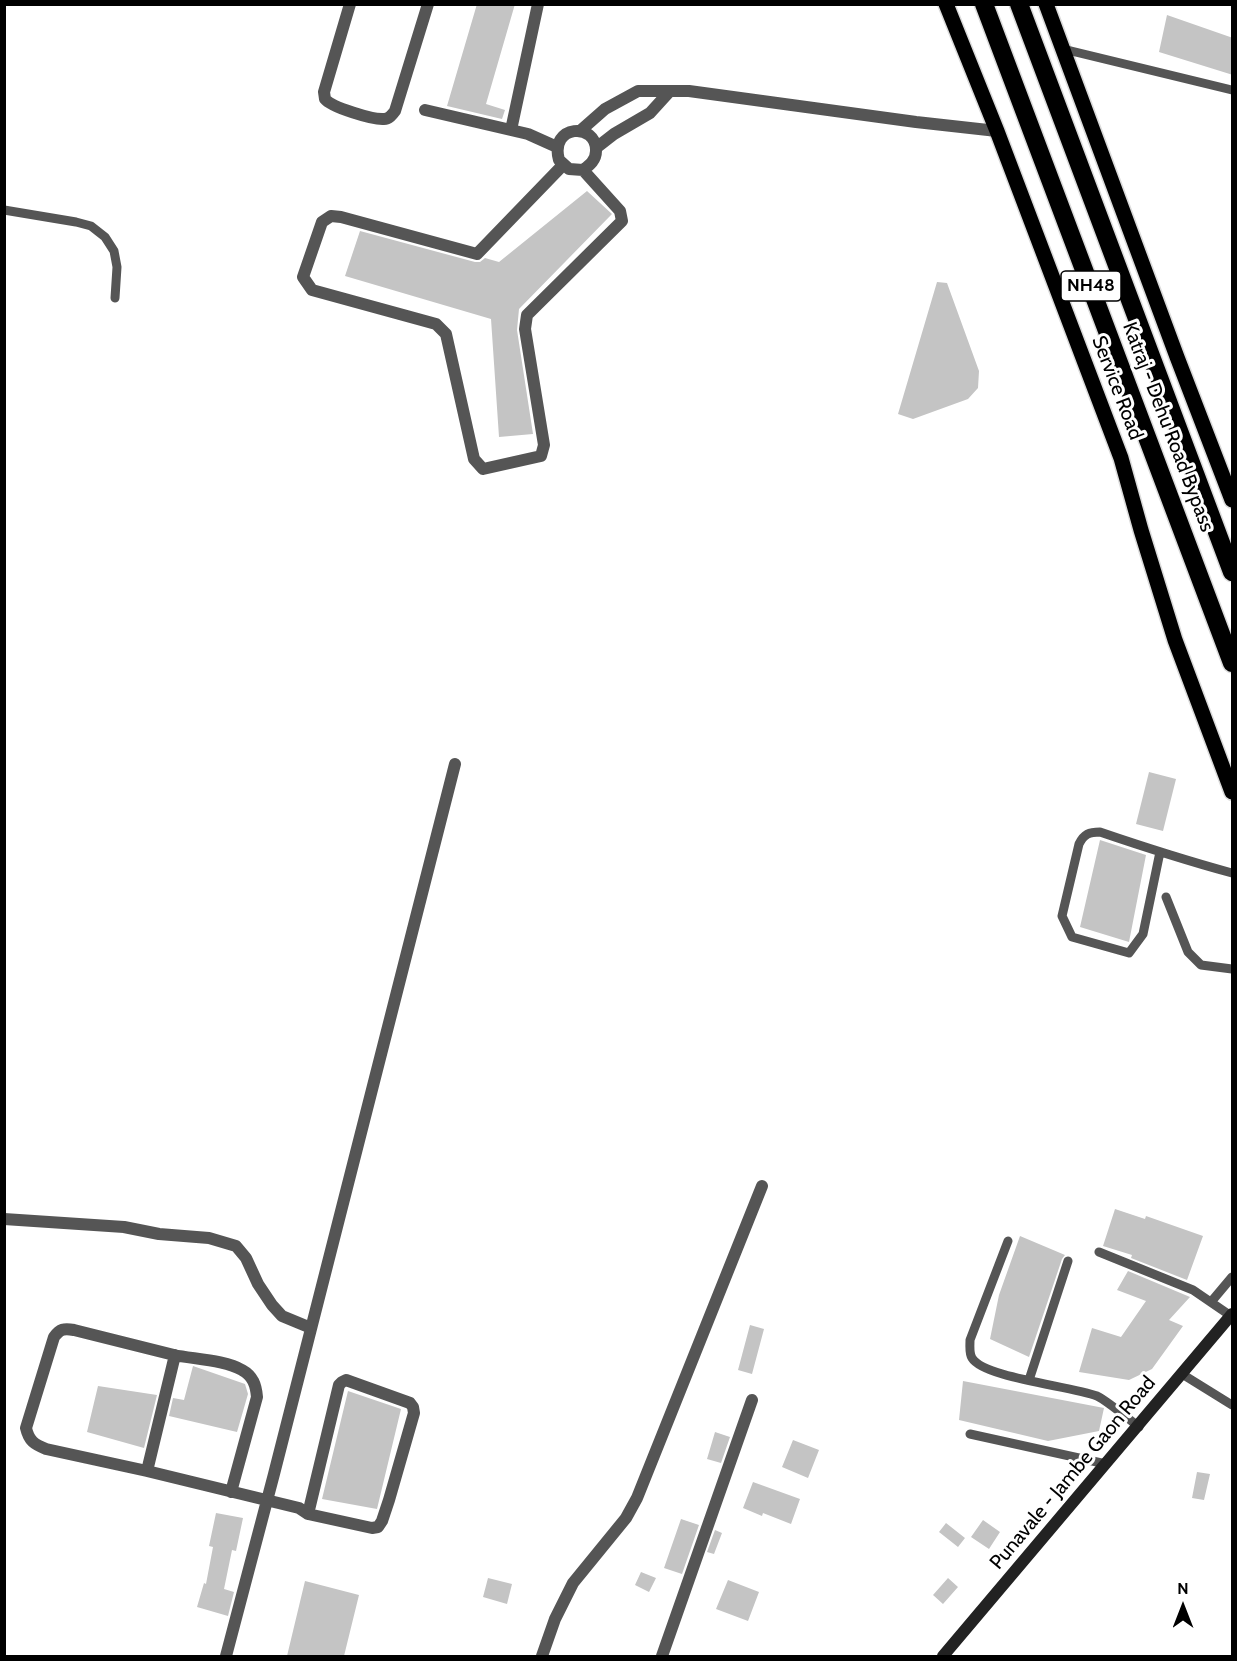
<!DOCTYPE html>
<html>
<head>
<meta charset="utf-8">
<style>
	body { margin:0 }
	#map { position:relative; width:1237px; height:1661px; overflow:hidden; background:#fff; font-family:Cabin,sans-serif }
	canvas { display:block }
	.frame { position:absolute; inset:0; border:6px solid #000; pointer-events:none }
	.north { position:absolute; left:1153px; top:1577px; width:60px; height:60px; -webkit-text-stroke:4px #fff; paint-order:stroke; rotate:0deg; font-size:16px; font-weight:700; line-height:24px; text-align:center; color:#000 }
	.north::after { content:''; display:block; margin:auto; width:21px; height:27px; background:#000; clip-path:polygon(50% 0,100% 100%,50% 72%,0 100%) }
</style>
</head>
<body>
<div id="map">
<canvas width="1237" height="1661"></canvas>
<div class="frame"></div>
<div class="north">N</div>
</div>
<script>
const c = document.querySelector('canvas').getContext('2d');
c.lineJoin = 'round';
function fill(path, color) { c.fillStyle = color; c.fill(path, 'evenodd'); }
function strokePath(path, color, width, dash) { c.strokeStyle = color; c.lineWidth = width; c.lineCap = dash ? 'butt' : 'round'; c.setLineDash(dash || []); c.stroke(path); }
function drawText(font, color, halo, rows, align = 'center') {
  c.font = font + ' Cabin,sans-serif'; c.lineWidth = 6; c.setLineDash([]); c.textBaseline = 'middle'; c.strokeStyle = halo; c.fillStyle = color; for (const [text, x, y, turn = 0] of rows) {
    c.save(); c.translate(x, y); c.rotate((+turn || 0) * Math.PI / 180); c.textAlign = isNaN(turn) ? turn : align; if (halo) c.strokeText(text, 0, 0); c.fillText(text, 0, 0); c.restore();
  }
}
const building = new Path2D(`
	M477 4H515L486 104 505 110 502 119 447 106Z
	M1167 15 1233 38V75L1159 52Z
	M587 191 612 214 519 309 517 330 533 434 499 437 491 319 345 276 360 231 475 262H480L485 258 499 262Z
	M937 282 947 283 979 371 978 388 968 399 913 419 898 414Z
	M1149 772 1176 779 1163 831 1136 824Z
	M1100 840 1146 855 1129 942 1080 927Z
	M1115 1209 1145 1219 1146 1216 1203 1236 1187 1280 1131 1258 1132 1255 1103 1246Z
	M1020 1236 1065 1255 1062 1259 1029 1357 990 1339 999 1295Z
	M1128 1271 1190 1297 1169 1320 1183 1326 1152 1369 1129 1380 1079 1372 1092 1328 1121 1337 1146 1301 1117 1290Z
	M750 1325 764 1329 752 1374 738 1370Z
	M193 1366 245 1384 248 1394 237 1432 169 1416 173 1398 184 1400Z
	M963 1381 1104 1408 1099 1431 1048 1441 959 1420Z
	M98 1386 157 1395 144 1448 87 1432Z
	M348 1391 401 1409 377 1509 322 1499Z
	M715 1432 730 1437 721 1463 707 1459Z
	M793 1440 819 1450 808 1478 782 1467Z
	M1197 1472 1210 1474 1204 1500 1192 1498Z
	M753 1482 800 1499 791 1524 763 1513 762 1516 743 1508Z
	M216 1513 243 1518 236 1551 232 1550 224 1589 234 1592 228 1616 197 1607 204 1583 206 1584 213 1547 209 1546Z
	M681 1519 699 1525 682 1574 664 1568Z
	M983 1520 1000 1532 989 1549 971 1537Z
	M946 1523 965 1538 958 1547 939 1532Z
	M715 1530 722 1533 714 1554 707 1552Z
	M641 1572 656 1578 649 1592 635 1585Z
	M488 1578 512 1584 507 1604 483 1597Z
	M948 1578 958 1587 943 1604 933 1595Z
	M728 1580 759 1592 748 1621 716 1609Z
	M305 1581 359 1595 344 1656H287Z`);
const lane = new Path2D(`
	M1063 49 1232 90
	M4 210 76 222 91 226 105 237 114 251 117 267 115 298
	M1160 852 1143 934 1129 953 1072 937 1062 916 1079 844C1084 834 1089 832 1100 832 1144 847 1188 861 1232 873
	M1166 897 1188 952 1201 965 1232 969
	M1008 1241 970 1340C970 1347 969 1353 972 1358 984 1378 1071 1386 1097 1396 1109 1402 1127 1418 1139 1427
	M1099 1252 1193 1290 1231 1316
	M1211 1302 1232 1277
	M1182 1374 1232 1405
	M1029 1380 1068 1261
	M970 1434 1106 1464`);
const street = new Path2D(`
	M350 4 324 92 325 99C331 107 373 120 384 119 389 119 392 115 395 111L428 4
	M670 91H689L916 122 997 131
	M425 110 528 134 557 147
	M511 130 538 4
	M580 131 605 109 638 91H670L650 113 614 134 596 148
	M563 165 477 254 341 217 331 216 322 222 303 277 312 290 436 324 446 334 474 459 483 469 541 456 544 445 525 329 527 315 622 221 620 211 583 170 569 169 559 160C549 124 597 122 596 151 596 160 590 165 583 170
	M4 1219 124 1227 159 1234 209 1238 236 1246 246 1258 258 1284 272 1305 282 1316 311 1328
	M147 1471 175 1355
	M231 1492 257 1397C256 1385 253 1376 242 1370 226 1360 193 1359 174 1355 141 1347 107 1338 74 1330 64 1328 60 1329 54 1337L26 1428C29 1441 34 1444 46 1449L147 1471 299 1508 308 1514 372 1528 378 1527 382 1521 389 1500 414 1413 413 1407 410 1403 346 1380 342 1382 339 1385 308 1514
	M226 1656 274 1474 455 764
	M542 1656 555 1619 573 1583 626 1518 637 1498 762 1186
	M662 1656 752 1400`);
const secondary = new Path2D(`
	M943 1656 1232 1314`);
const primary = new Path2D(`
	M946 4 997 131 1121 458 1141 530 1175 640 1232 792
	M1046 4 1177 357 1232 500`);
const highway = new Path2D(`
	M984 4 1232 663
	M1019 4 1232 572`);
const shields = [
	[1091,286,60]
];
const shieldNames = [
	["NH48",1091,286]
];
const streetNames = [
	["Service Road",1117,388,69],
	["Katraj - Dehu Road Bypass",1168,427,69],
	["Punavale - Jambe Gaon Road",1073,1473,-50]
];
fill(building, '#c4c4c4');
strokePath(primary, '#dbdbdb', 18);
strokePath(highway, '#dbdbdb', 21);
strokePath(lane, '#555', 9);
strokePath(street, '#555', 12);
strokePath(secondary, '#222', 12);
strokePath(primary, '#000', 15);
strokePath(highway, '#000', 18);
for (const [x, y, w] of shields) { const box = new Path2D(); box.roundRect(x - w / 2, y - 15, w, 30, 4.5); c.fillStyle = '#fff'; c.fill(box); strokePath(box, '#000', 1.5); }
drawText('bold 18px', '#000', null, shieldNames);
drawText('20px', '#000', '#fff', streetNames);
</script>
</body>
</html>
